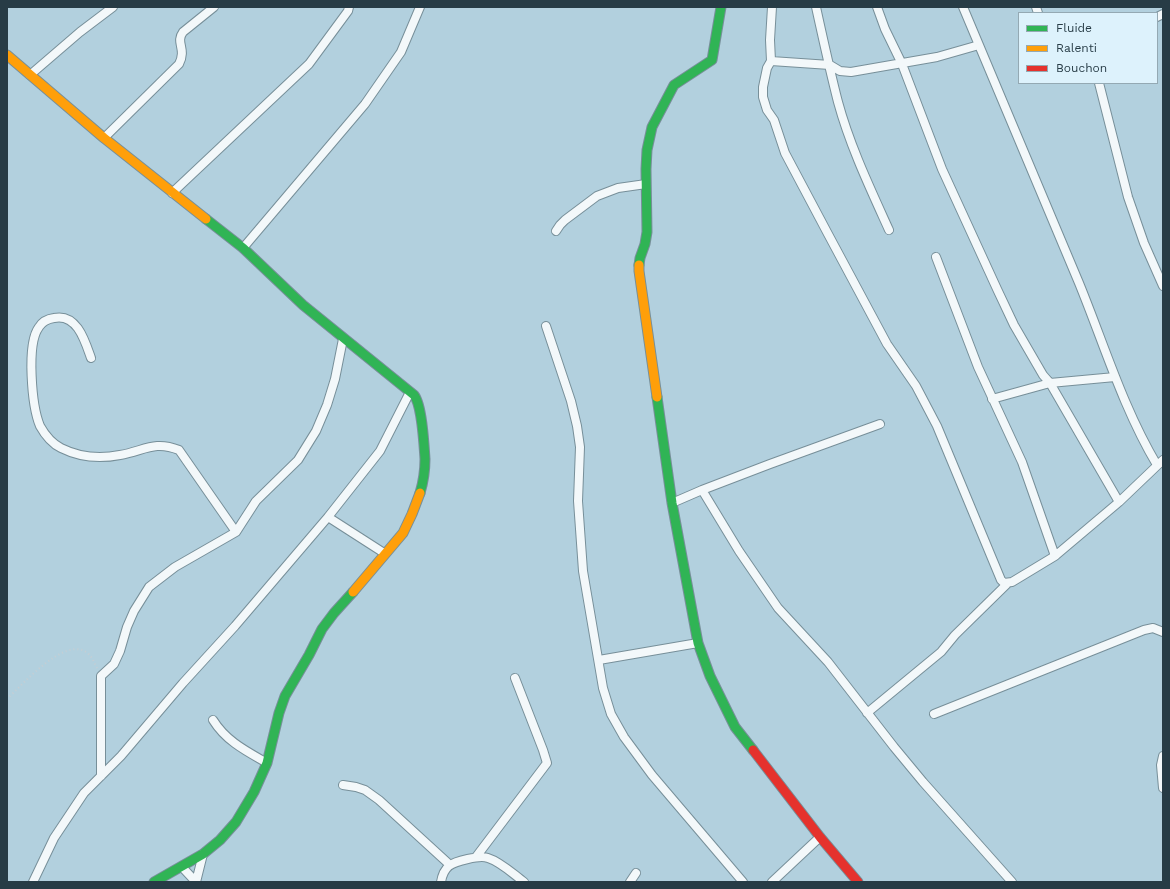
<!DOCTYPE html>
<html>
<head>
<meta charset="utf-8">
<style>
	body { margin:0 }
	#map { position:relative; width:1170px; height:889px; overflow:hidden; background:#b2d0de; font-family:"Work Sans",sans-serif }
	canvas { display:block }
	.frame { position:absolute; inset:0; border:8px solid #273c46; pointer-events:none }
	.legend { position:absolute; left:1018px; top:12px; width:140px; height:72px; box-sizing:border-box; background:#ddf2fc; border:1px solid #94a9b3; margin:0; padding:5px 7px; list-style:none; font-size:12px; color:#273c46 }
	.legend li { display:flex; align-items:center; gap:8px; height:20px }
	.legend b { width:20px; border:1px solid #94a9b3 }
</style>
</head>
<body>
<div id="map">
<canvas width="1170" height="889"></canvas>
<div class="frame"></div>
<ul class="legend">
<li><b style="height:5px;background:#30b455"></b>Fluide</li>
<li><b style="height:5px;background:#ff9f0a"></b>Ralenti</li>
<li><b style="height:5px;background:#e5322d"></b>Bouchon</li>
</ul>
</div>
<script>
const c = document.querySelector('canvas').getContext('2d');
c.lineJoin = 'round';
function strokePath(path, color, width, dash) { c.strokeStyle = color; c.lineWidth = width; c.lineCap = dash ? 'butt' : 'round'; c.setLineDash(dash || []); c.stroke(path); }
const path = new Path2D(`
	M7 699C22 685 64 637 86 652 92 656 94 662 97 668`);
const street = new Path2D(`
	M772 7 770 40 771 61 767 68 763 87V97L767 110 774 120 785 153 828 234 887 344 916 386 937 426 1001 580 1004 583 1012 582 1055 556 1119 502 1163 460
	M816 7C823 39 830 71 838 102 850 146 870 188 889 230
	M877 7 885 29 902 64 942 169 997 289 1014 325 1043 375 1050 383 1119 502
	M963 7C1001 99 1041 191 1079 283 1104 344 1123 408 1157 465
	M1036 7 1038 13
	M1157 17 1163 14
	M771 61 830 65 840 71 851 72 937 57 979 45
	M30 75 80 32 113 7
	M1099 83 1128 197 1144 243 1163 286
	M104 138 179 64C187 48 175 43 183 32L214 7
	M172 193 309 64 348 11 349 7
	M556 231 560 225 565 220 597 196 618 188 646 184
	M243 248 365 104 401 52 420 7
	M936 257 978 367 1022 462 1055 556
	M546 326 571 401 577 426 580 447 578 501 583 571 603 688 611 714 624 737 652 775 743 882
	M91 358C85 341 77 313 54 318 47 319 42 322 39 327 26 344 32 407 40 426 45 435 51 443 61 448 79 457 100 459 120 455 144 451 154 440 179 450L236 532
	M992 399 1050 383 1115 377
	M702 490 770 464 880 424
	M672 503 702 490 739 551 778 608 828 662 894 747 923 782 1012 882
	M328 517 384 553
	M599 660 698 643
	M867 713 941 652 955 635 1008 583
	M934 714 1144 630 1153 628 1163 632
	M213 720C226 741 246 751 267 763
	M1163 756 1161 765 1163 788
	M101 776V676L114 664 120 651 127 627 134 611 149 587 175 567 236 532 256 501 298 460 316 431 327 405 335 379 343 339
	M343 785 356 787 365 790 379 800 450 865
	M476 857 547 763 543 750 515 678
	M182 867 196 882
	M33 882 54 838 84 793 121 756 183 683 235 626 328 517 380 451 410 392
	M196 882 203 854
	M441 882C442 876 444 870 449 866 455 861 480 855 488 858 501 862 513 874 524 882
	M630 882 636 873
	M772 882 820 837`);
const fast = new Path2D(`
	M206 219 243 248 303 305 414 395C422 405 424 444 425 459 425 470 423 483 420 493
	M639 265 640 258 645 244 647 232 646 169 647 150 652 127 674 85 712 60 721 7
	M657 397 672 503 698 643 710 676 735 727 753 750
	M154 882 203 854 220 840 236 822 254 792 267 763 279 713 285 696 309 655 322 629 334 613 353 592`);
const slow = new Path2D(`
	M7 55 104 138 206 219
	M639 265V271L657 397
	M353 592 403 533 412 514 420 493`);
const jam = new Path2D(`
	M753 750 820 837 858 882`);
strokePath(street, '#778f99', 10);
strokePath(fast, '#778f99', 11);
strokePath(slow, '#778f99', 11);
strokePath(jam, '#778f99', 11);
strokePath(path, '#c6ced3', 2, [1, 3]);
strokePath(street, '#f3f8fa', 8);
strokePath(fast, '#30b455', 9);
strokePath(slow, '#ff9f0a', 9);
strokePath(jam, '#e5322d', 9);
</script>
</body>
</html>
